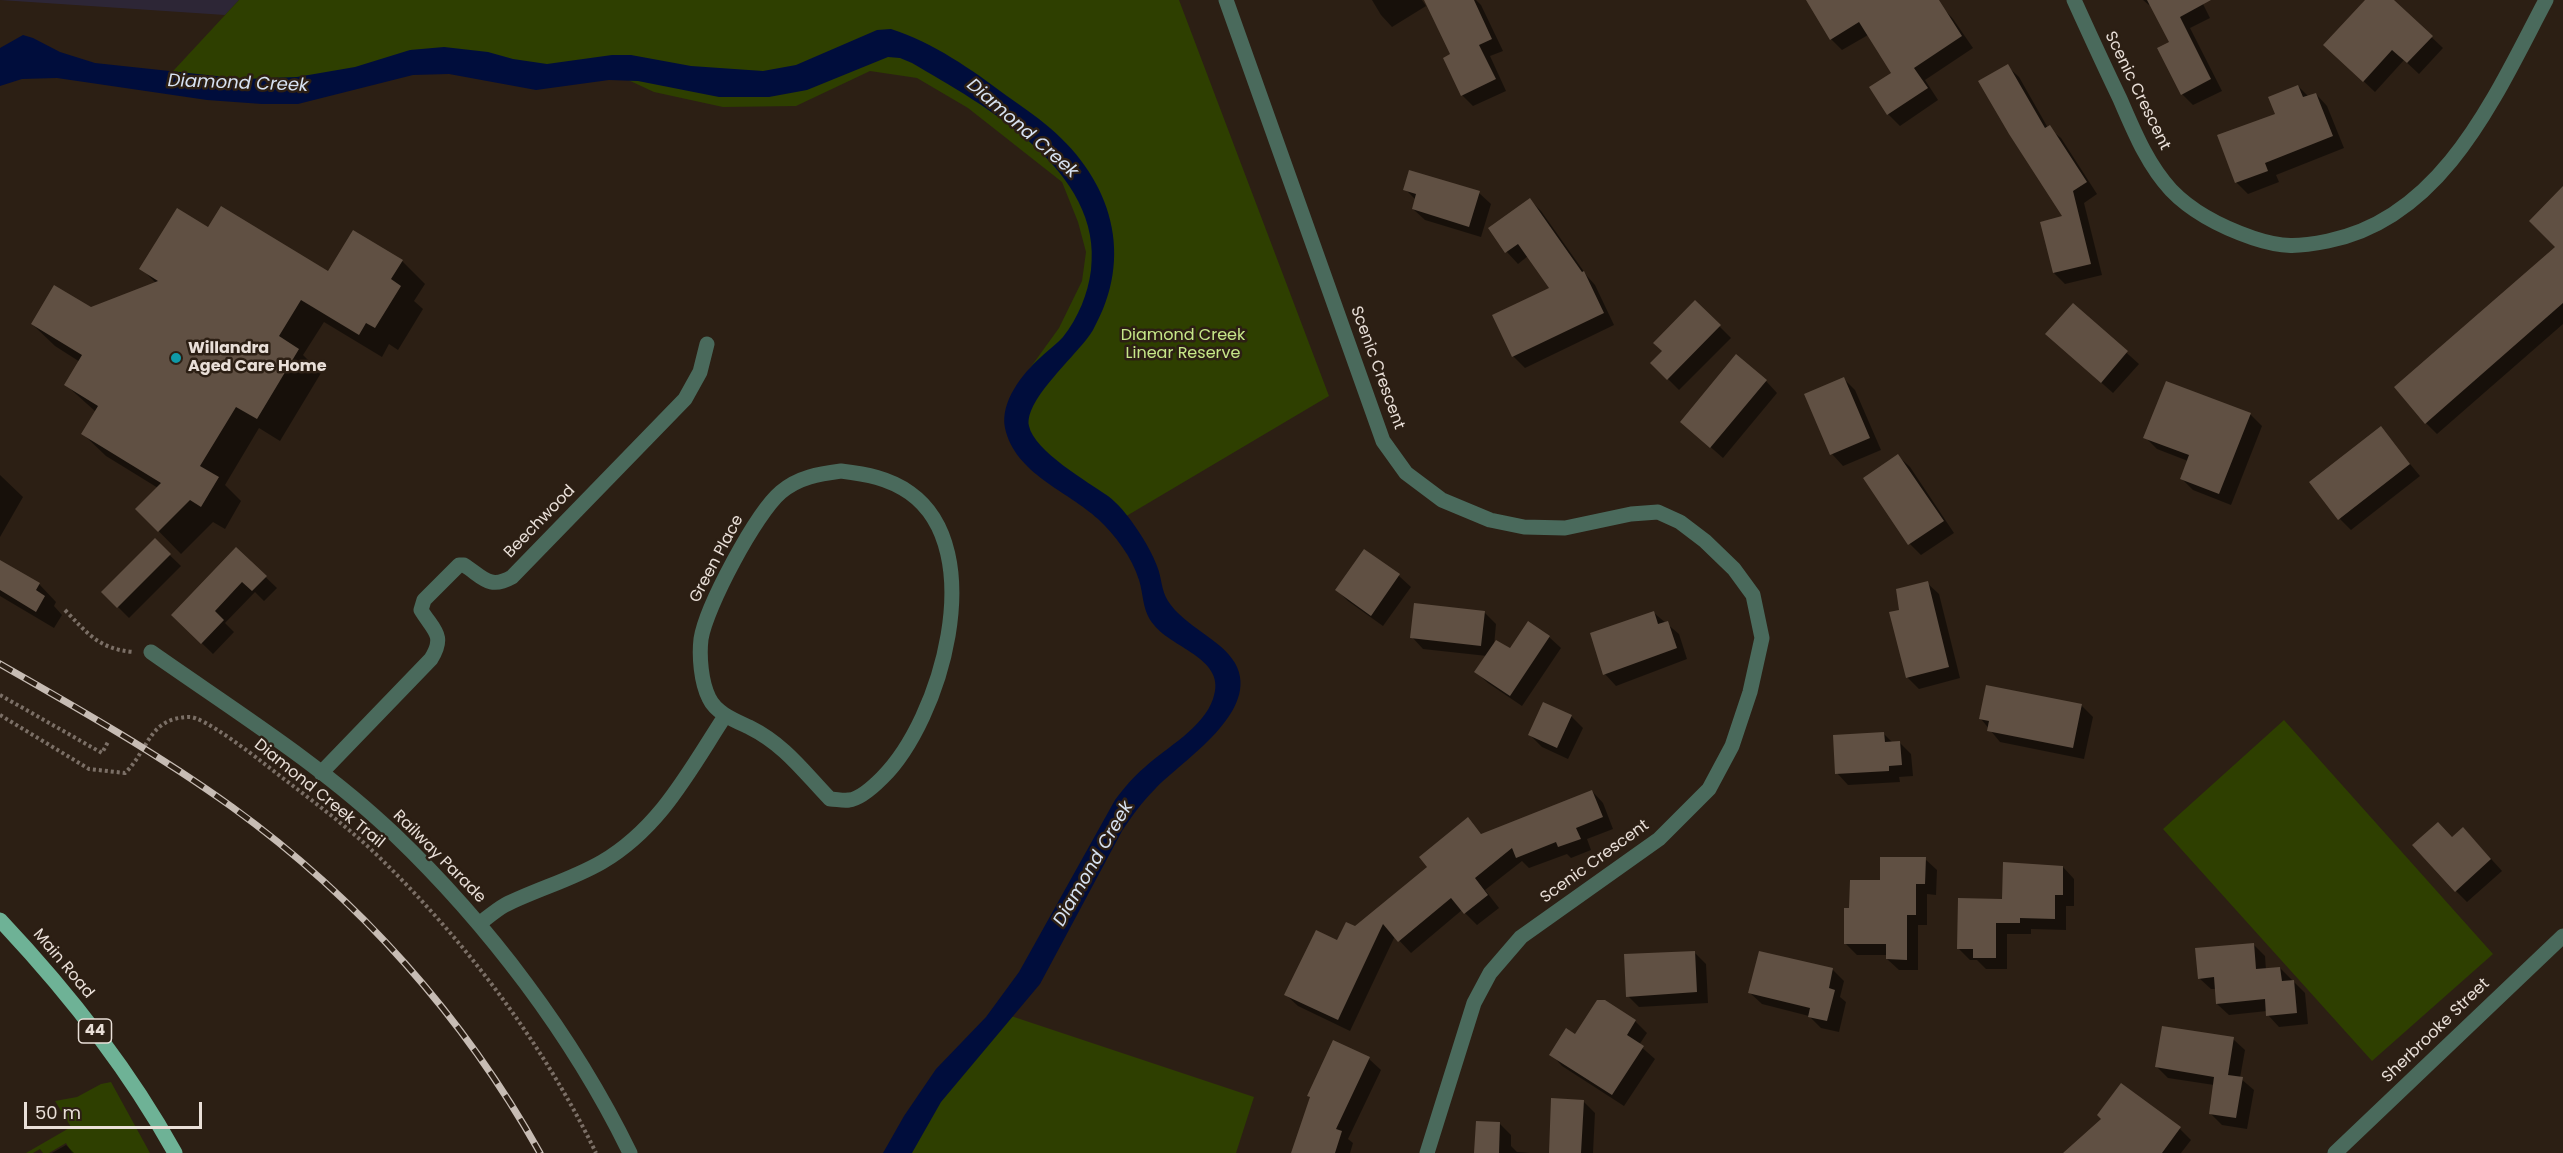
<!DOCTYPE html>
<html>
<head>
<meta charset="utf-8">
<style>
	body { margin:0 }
	#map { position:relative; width:2563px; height:1153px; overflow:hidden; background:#2c1f14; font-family:Poppins,sans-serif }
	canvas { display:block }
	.scale { position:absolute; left:24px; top:1102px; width:178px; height:27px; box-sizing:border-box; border:3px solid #e9dfd8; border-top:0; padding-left:8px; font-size:18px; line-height:21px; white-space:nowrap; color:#e9dfd8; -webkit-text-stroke:4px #2c1f14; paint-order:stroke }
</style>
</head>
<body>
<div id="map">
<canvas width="2563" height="1153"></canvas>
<div class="scale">50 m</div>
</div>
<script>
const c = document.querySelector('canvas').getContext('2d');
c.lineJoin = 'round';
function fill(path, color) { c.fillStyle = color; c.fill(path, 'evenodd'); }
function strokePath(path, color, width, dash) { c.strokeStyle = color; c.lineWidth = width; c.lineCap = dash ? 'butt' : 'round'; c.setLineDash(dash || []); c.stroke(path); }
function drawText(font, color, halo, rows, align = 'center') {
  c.font = font + ' Poppins,sans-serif'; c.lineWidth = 5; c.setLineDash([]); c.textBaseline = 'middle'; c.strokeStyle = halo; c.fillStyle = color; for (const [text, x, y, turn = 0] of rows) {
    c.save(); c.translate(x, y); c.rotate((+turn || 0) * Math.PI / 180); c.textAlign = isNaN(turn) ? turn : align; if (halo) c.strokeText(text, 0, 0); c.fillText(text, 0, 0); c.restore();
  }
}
const education = new Path2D(`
	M0 0H239L225 15Z`);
const green = new Path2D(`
	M239 0H1179L1329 396 1118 521 1044 472 1011 401 1025 375 1059 328 1082 281 1086 252 1078 222 1062 182 968 108 917 78 870 71 796 106 723 107 654 92 613 73 463 63 357 87 162 83Z
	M2284 720 2493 954 2372 1061 2163 829Z
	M1011 1016 1254 1097 1236 1153H894Z
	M111 1082 150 1153H72L66 1143 49 1153H43L40 1149 33 1153H26L71 1127 55 1101 77 1097 101 1084Z`);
const water = new Path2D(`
	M891 29C934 43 971 69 1007 96 1021 106 1036 116 1050 128 1112 181 1135 256 1093 330 1079 354 1024 399 1029 426 1034 451 1088 482 1108 496 1126 509 1150 546 1157 566 1162 578 1161 590 1168 601 1185 627 1221 639 1235 663 1262 711 1183 760 1155 789 1142 802 1132 816 1122 831L1040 984 941 1102 912 1153H883L904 1116 936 1069 986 1017 1019 972 1115 800C1124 788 1133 777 1145 767 1167 747 1203 728 1213 699 1228 659 1173 649 1154 625 1142 611 1144 596 1139 580 1132 557 1115 535 1098 519 1068 491 1015 474 1005 428 1000 402 1022 374 1041 357 1048 350 1057 344 1063 337 1078 318 1088 294 1091 270 1104 171 984 105 912 63L900 58 888 57 807 90 769 97H719L638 81 609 80 536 90 449 74 413 75 298 104H262L207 100 57 78 22 79 0 86V48L23 35 33 38 60 52 95 63 244 79 297 77 355 67 410 50 444 47 488 52 513 59 547 64 612 55H631L691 66 763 71 796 65 877 30Z`);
const shadow = new Path2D(`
	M1372 0H1422L1426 6 1392 27 1381 15Z
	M1456 0H1476L1481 5 1503 51 1490 56 1506 91 1473 106 1462 95 1452 55Z
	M1818 0H1904L1942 7 1953 19 1973 48 1925 80 1938 100 1900 126 1888 114 1893 73 1868 35 1842 50 1831 39Z
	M2143 0H2201L2210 18 2190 28 2222 91 2193 105 2182 94 2171 43 2151 4 2149 5Z
	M2367 0H2392L2443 48 2419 74 2404 60 2375 92 2337 56Z
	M2007 66 2019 77 2048 128 2061 138 2097 194 2084 203 2102 275 2065 284 2054 273 2065 217Z
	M2298 86 2309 97 2316 94 2327 106 2344 148 2276 175 2279 182 2248 194 2236 182 2277 115Z
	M1405 189 1479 193 1491 204 1481 237 1425 220 1413 209 1416 200Z
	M1530 200 1541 211 1587 276 1595 285 1614 325 1525 368 1513 356 1551 289 1528 256 1518 264 1507 252 1490 228Z
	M209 229 329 273 354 232 402 261 425 284 414 301 423 309 398 350 389 344 382 357 324 322 303 355 321 373 280 441 259 428 225 485 241 501 225 529 213 522 181 554 137 509 158 488 106 456 83 434 96 412 66 385 80 362 55 346 32 324 91 309 156 283 141 268Z
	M2563 287V324L2437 434 2426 423Z
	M1695 302 1731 338 1679 390 1652 363 1664 351Z
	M2073 305 2139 364 2113 393 2059 345Z
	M1844 379 1855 390 1881 450 1843 466 1832 454 1806 395Z
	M1766 381 1777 393 1723 458 1682 422Z
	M2250 414 2262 426 2231 505 2193 490 2181 478 2188 461 2157 449 2145 437Z
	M2380 428 2420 476 2351 530 2340 519Z
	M1898 456 1910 467 1954 533 1921 555 1910 544Z
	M0 475 23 497 0 537Z
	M155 541 181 566 129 618 103 592Z
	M236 549 277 588 264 601 255 592 225 623 234 632 213 654 173 615Z
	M1364 551 1399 576 1411 587 1383 626 1348 601 1337 590Z
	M0 562 39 584 56 602 54 606 62 615 54 628 0 596Z
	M1927 583 1939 594 1960 678 1919 689 1907 677 1901 611Z
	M1485 613 1496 624 1494 646 1510 650 1549 637 1561 648 1522 706 1488 683 1476 672 1487 656 1423 649 1412 637Z
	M1654 613 1679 634 1687 659 1616 686 1605 674Z
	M2081 705 2093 717 2084 759 2000 742 1981 719Z
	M1571 716 1583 728 1568 759 1542 747 1530 735Z
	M1883 733 1893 743H1900L1911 754 1913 776 1899 777 1900 782 1848 785 1837 773Z
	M1592 791 1603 803 1613 829 1587 839 1591 850 1571 858 1567 854 1529 868 1522 861 1485 890 1499 908 1477 925 1462 910 1411 953 1395 936 1350 1031 1298 1006 1286 995 1338 942 1429 867 1468 819 1482 835Z
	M2452 838 2474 840 2502 871 2467 902 2456 891Z
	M1925 859 1937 870 1936 895 1927 894V925H1918V970H1899L1887 959V955H1857L1845 943 1851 910 1881 882Z
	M2063 867 2074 879V906H2066V930L2031 929V934H2007V969H1986L1977 960H1970L1959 949 2004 900Z
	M2253 944 2265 956 2266 970 2280 968 2305 993 2308 1024 2279 1027 2268 1015 2267 1011 2229 1015 2217 1004 2216 989H2211L2199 978Z
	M1694 952 1706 964 1708 1003 1639 1007 1628 996Z
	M1833 970 1844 981 1840 997 1846 1002 1839 1032 1821 1028 1809 1016 1762 1004 1750 993Z
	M1604 1001 1635 1021 1647 1033 1639 1045 1655 1059 1624 1106 1562 1066 1551 1054 1576 1036Z
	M2233 1039 2245 1050 2240 1078 2254 1090 2247 1129 2222 1125 2210 1113 2214 1085 2168 1078 2157 1067Z
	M1334 1042 1369 1059 1381 1070 1348 1139 1353 1143 1350 1153H1293Z
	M1583 1101 1595 1113 1593 1153H1550Z
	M1500 1124 1511 1135V1146L1517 1152 1530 1153H1475Z
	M2180 1129 2191 1140 2181 1153H2065Z
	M66 1145 74 1153H52Z`);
const building = new Path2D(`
	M1424 0H1474L1492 39 1479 45 1496 79 1461 96 1443 58 1450 54Z
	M1806 0H1939L1962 36 1914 68 1928 88 1887 115 1869 87 1891 73 1859 22 1830 40Z
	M2147 0H2211L2180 17 2211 79 2181 95 2157 48 2169 42Z
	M2365 0H2394L2433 36 2407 63 2392 50 2363 82 2323 45Z
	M2008 64 2045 128 2050 125 2087 182 2073 191 2091 264 2053 273 2040 222 2062 216 2009 134 1978 81Z
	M2298 85 2303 97 2316 93 2333 136 2265 163 2268 171 2235 183 2217 135 2275 114 2268 97Z
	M1409 170 1480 191 1469 227 1412 209 1416 194 1403 190Z
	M2563 186V303L2425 424 2394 387 2555 247 2529 221Z
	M1530 198 1582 272 1584 271 1604 313 1512 357 1492 315 1549 288 1518 244 1505 253 1488 228Z
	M221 206 328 271 353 230 403 260 391 279 401 286 375 328 366 323 359 335 301 300 279 336 299 349 257 419 236 407 200 466 219 477 201 507 190 500 158 532 135 509 161 483 81 434 98 406 64 385 82 355 31 324 54 285 91 307 158 281 139 269 177 208 208 227Z
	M1695 300 1721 325 1667 380 1650 363 1662 351 1653 343Z
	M2073 303 2128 351 2101 383 2045 334Z
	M1736 354 1767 380 1710 448 1680 422Z
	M1844 377 1870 438 1830 455 1804 394Z
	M2166 381 2251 413 2219 494 2180 479 2189 455 2143 438Z
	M2381 426 2410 464 2338 520 2309 482Z
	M1898 454 1944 521 1908 545 1863 478Z
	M155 538 171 554 117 608 101 592Z
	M236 547 267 576 252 591 242 582 215 611 224 620 201 644 171 615Z
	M1364 549 1400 574 1371 616 1335 590Z
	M0 560 40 583 36 590 45 596 36 612 0 590Z
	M1928 581 1949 667 1906 678 1889 612 1899 610 1896 589Z
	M1414 603 1485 611 1481 646 1410 638Z
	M1654 611 1658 624 1668 621 1677 648 1603 675 1590 633Z
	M1528 621 1550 636 1510 696 1474 672 1496 640 1510 648Z
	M1986 685 2082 704 2073 748 1987 731 1989 721 1979 719Z
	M1543 702 1572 715 1557 748 1528 735Z
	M1884 732 1885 742 1900 741 1902 765 1889 766V771L1835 774 1833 735Z
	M1592 790 1603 817 1576 828 1581 839 1558 847 1556 842 1516 858 1512 848 1475 878 1488 895 1464 914 1451 898 1398 942 1383 924 1338 1020 1284 995 1316 930 1337 940 1346 922 1355 926 1427 867 1419 857 1468 817 1481 834Z
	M2438 822 2452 837 2463 827 2491 859 2455 892 2412 845Z
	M1880 857H1926L1925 884H1916V915H1907V960L1886 959V944H1844V908H1849L1850 880H1880Z
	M2003 862 2063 866V895H2055V919L2020 918V923H1996V958H1973V949H1957L1958 898 2002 899Z
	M2254 943 2256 969 2280 967 2282 981 2294 980 2297 1013 2266 1016 2265 999 2216 1004 2214 977 2198 979 2195 948Z
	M1695 951 1697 992 1626 997 1624 954Z
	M1759 951 1833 968 1829 988 1835 990 1827 1021 1808 1017 1810 1008 1748 993Z
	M1597 1000H1605L1636 1020 1627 1035 1644 1046 1612 1095 1549 1055 1566 1028 1575 1034Z
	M2162 1026 2234 1037 2228 1075 2243 1077 2236 1118 2209 1114 2214 1077 2155 1067Z
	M1333 1040 1370 1057 1336 1129 1342 1131 1335 1153H1291L1310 1097 1307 1096Z
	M2121 1083 2181 1127 2162 1153H2063L2101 1119 2097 1115Z
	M1551 1098 1584 1100 1581 1153H1549Z
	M1476 1121 1500 1122 1499 1153H1474Z`);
const path = new Path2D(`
	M65 610C87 633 99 649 133 652
	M0 695 102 753 108 742
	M0 715 89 769 125 773C149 750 148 718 189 717 203 716 253 755 266 765 304 795 344 823 379 857 466 942 543 1043 596 1153`);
const minor = new Path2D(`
	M1226 0 1383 441 1406 473 1442 500 1490 520 1524 527 1565 528 1631 514 1658 512 1680 522 1705 541 1734 569 1753 595 1762 638 1750 692 1732 746 1709 789 1659 839 1521 937 1490 973 1474 1003 1427 1153
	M2074 0C2089 33 2104 66 2120 99 2134 131 2147 164 2171 190 2192 212 2224 228 2253 238 2283 248 2298 247 2328 241 2444 218 2496 94 2546 0
	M841 471C866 474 889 478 910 493 990 550 941 720 882 778 874 786 860 799 849 800 843 801 836 799 830 799 803 771 785 745 749 727 734 720 716 713 709 698 701 682 699 656 701 639 706 607 756 513 781 492 799 477 819 474 841 471Z
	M151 652C232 709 322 765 394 834 488 924 573 1036 630 1153
	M321 773 431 659C446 635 433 630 421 610L424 600 459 565H464C483 577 489 590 512 577L685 399 700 372 707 344
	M479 924C487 918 496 910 505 905 537 889 571 880 602 862 661 827 689 771 725 716
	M2335 1153 2563 936`);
const major = new Path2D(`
	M0 920C67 991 128 1068 175 1153`);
const rail = new Path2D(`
	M0 664C79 709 158 754 232 807 358 898 464 1017 540 1153`);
const markers = [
	[176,358,6,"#0f9aa8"]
];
const shields = [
	[95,1031,33]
];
const shieldNames = [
	["44",95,1031]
];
const streetNames = [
	["Scenic Crescent",2137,91,64],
	["Scenic Crescent",1377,368,70],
	["Beechwood",540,522,-46],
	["Green Place",717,559,-62],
	["Diamond Creek Trail",319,794,39],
	["Railway Parade",439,857,45],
	["Scenic Crescent",1595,862,-36],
	["Main Road",63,964,50],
	["Sherbrooke Street",2436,1031,-44]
];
const parkNames = [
	["Diamond Creek",1183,336],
	["Linear Reserve",1183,354]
];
const poiNames = [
	["Willandra",188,349],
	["Aged Care Home",188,367]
];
const waterNames = [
	["Diamond Creek",238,84,2],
	["Diamond Creek",1022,129,41],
	["Diamond Creek",1094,864,-60]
];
fill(education, '#2d2636');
fill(green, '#2e3f00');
fill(water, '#000d3c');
fill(shadow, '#0007');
fill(building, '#605043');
strokePath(path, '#7b6f66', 4, [3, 3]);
strokePath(minor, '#4a6a5c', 15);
strokePath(major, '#6eb296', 15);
strokePath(rail, '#c7bcb4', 7);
strokePath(rail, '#2c1f14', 4.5, [14]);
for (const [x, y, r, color] of markers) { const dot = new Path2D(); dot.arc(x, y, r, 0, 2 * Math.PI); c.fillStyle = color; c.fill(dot); strokePath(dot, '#2c1f14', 2); }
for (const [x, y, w] of shields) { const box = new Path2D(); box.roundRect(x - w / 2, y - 12, w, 24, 4.5); c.fillStyle = '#2c1f14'; c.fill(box); strokePath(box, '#e9dfd8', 1.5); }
drawText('bold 15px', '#e9dfd8', null, shieldNames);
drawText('16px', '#e9dfd8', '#2c1f14', streetNames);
drawText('16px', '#c6e688', '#2c1f14', parkNames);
drawText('bold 16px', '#e9dfd8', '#2c1f14', poiNames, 'left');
drawText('italic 18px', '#d7e2f2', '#2c1f14', waterNames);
</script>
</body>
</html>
